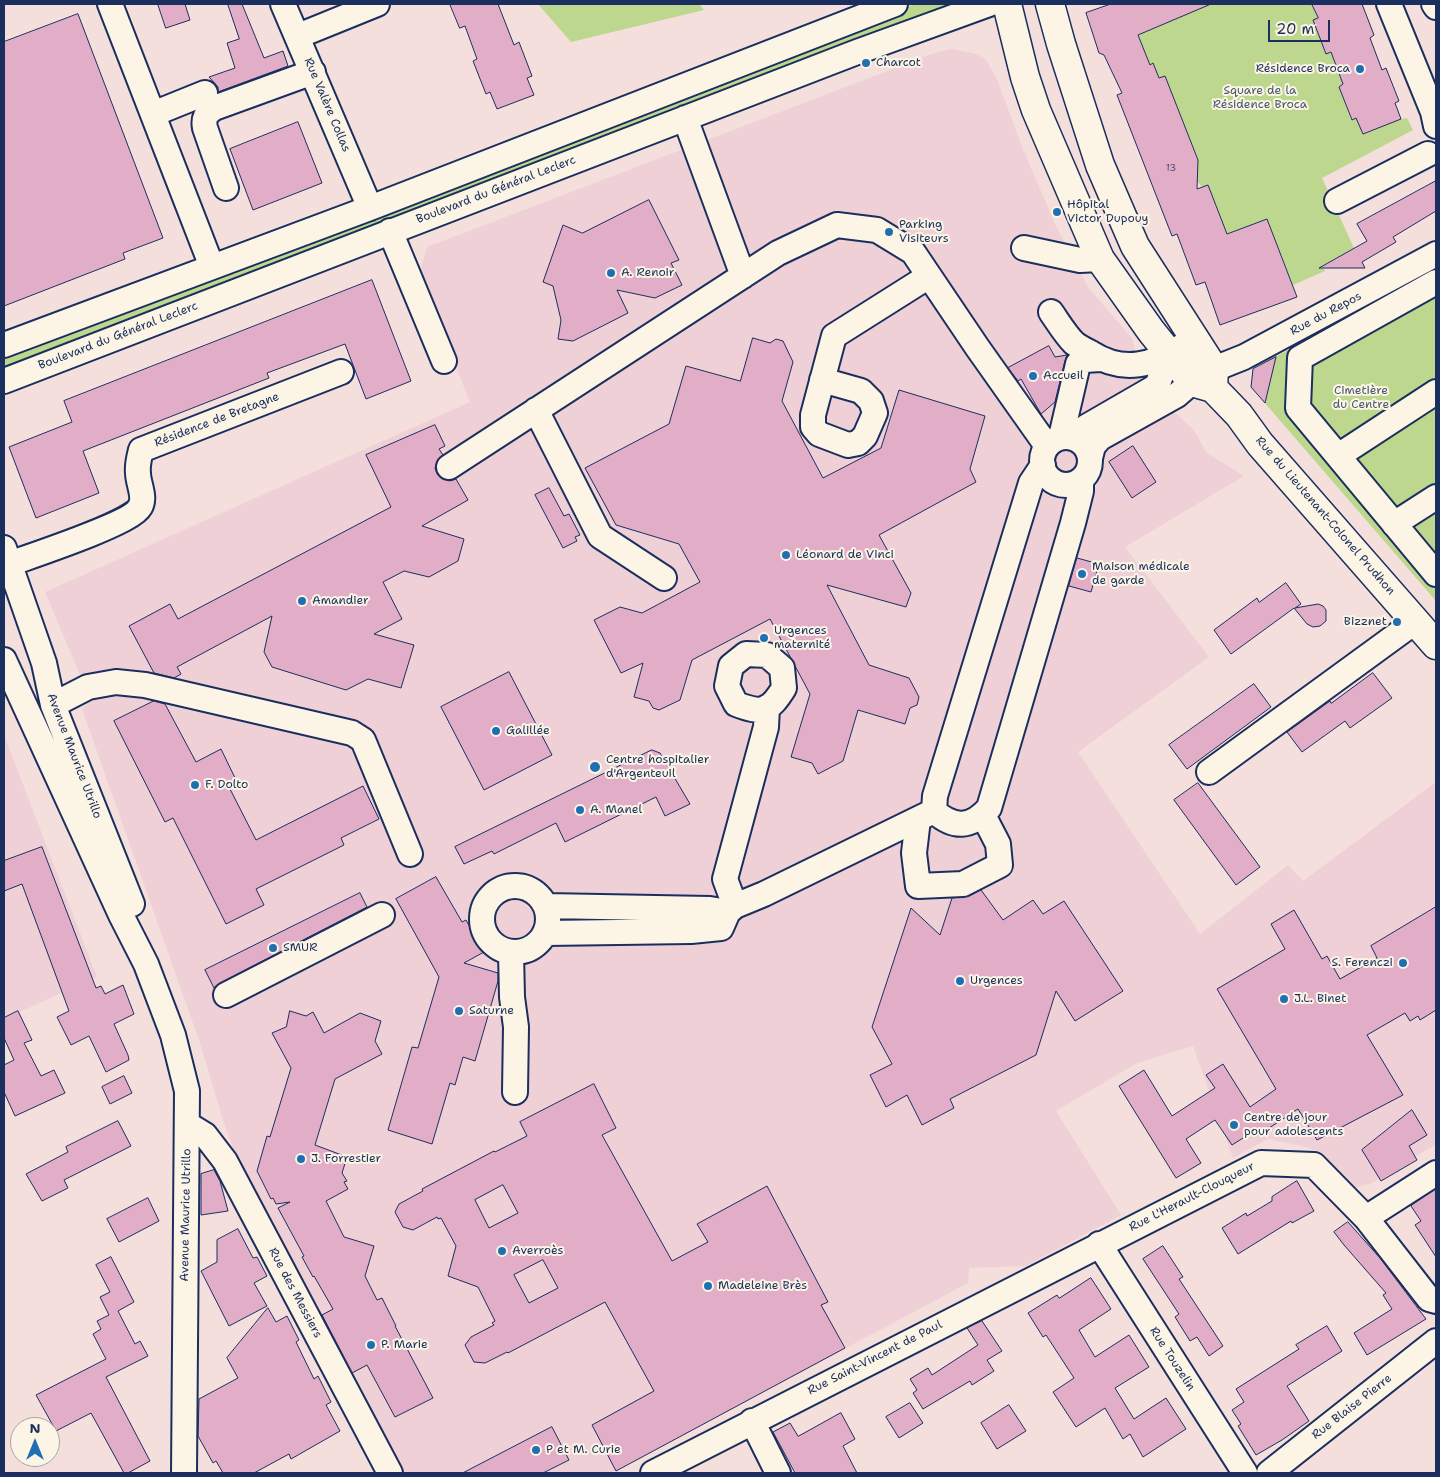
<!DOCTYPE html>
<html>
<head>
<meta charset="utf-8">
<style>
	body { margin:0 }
	#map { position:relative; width:1440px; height:1477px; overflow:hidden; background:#f4dfdc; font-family:"Shantell Sans",sans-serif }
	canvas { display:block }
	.frame { position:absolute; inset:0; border:5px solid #1b2f5e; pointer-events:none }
	.north { position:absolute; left:10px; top:1417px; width:50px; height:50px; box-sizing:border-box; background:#fcf5e5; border:1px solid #a2a6af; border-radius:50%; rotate:0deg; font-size:14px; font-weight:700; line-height:20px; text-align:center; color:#1b2f5e }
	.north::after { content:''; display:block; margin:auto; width:18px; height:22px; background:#1f6fb2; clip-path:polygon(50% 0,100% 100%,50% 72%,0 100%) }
	.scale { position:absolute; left:1268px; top:20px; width:62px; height:22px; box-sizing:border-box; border:2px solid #1b2f5e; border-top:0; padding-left:6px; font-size:15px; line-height:18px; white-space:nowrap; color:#1b2f5e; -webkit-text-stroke:4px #fcf5e5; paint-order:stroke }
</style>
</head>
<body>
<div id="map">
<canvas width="1440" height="1477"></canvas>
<div class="frame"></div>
<div class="north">N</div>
<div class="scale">20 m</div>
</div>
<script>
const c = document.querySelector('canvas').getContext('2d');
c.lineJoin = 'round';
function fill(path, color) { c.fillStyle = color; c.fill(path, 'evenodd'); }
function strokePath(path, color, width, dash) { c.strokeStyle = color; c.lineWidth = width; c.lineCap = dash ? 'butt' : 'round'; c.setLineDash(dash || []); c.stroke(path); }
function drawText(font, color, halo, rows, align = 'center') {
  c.font = font + ' "Shantell Sans",sans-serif'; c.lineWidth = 4; c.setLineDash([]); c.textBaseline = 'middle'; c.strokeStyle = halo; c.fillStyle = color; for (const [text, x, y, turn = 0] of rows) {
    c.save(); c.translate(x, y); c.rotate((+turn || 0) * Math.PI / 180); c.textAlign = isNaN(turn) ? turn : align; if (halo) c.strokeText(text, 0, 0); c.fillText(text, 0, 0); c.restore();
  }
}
const built = new Path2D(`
	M954 49 976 54 986 60 997 79 1022 147 1056 226 1088 287 1132 338 1143 383 1193 429 1207 453 1244 476 1125 547 1209 657 1078 752 1200 934 1288 865 1303 881 1436 782V1144L1372 1183 1355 1188 1344 1183 1318 1151 1302 1146 1268 1139 1233 1158 1193 1046 1137 1063 1056 1111 1121 1215 1026 1266 969 1268 968 1283 611 1473H405L321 1315 241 1171 222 1117 200 1043 82 709 91 701 45 592 470 402 419 275 427 247 940 51Z
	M4 735 97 977 4 1019Z`);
const green = new Path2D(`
	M538 4H699L704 10 571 42Z
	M915 4H951L953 7 4 370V356Z
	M1188 4H1312L1318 18 1313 20 1326 53 1331 52 1343 84 1339 87 1351 120 1356 118 1363 134 1401 119 1407 118 1413 130 1322 178 1354 248 1322 266 1325 271 1293 285 1267 219 1222 236 1221 218 1208 185 1202 187 1197 181 1198 159 1165 76 1159 78 1153 64 1150 65 1138 35 1191 12Z
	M1436 269V601L1251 387 1253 369Z`);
const building = new Path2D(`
	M158 4H185L190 20 166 28Z
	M228 4H242L264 58 283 51 288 66 218 92V87L209 77 235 68 227 43 239 39Z
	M450 4H498L514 45 519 42 532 76 527 78 534 95 497 109 490 92 486 94 473 61 477 59 465 26 460 28Z
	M1111 4H1211L1138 35 1150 65 1153 63 1159 78 1165 76 1198 160 1197 189 1208 185 1227 234 1267 219 1297 297 1220 325 1205 282 1196 285 1177 234 1172 236 1117 95 1122 93 1104 55 1099 53 1086 13Z
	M1312 4H1362L1374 35 1370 38 1382 70 1386 68 1399 101 1395 103 1401 119 1363 134 1356 118 1352 120 1339 87 1343 84 1331 52 1326 54 1313 20 1318 18Z
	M78 14 163 238 123 253 125 259 4 306V42Z
	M298 122 322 183 253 210 230 149Z
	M1436 181V211L1393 237 1396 242 1362 262 1365 268H1319L1367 241 1357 224Z
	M649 200 679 260 671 263 682 285 655 298 617 290 628 313 573 341 558 339 561 320 553 286 543 282 563 225 582 233Z
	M372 280 411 381 366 399 345 344 267 373 269 378 83 451 99 493 36 518 9 447 72 422 64 401Z
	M753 338 770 343 776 339 783 341 793 362 782 401 823 478 881 448 899 390 985 416 970 469 976 482 879 535 911 593 906 607 827 585 869 665 909 678 919 697 917 705 910 708 905 724 858 710 843 761 818 774 812 763 791 757 810 694 770 619 692 660 680 700 659 710 653 708 649 701 634 697 643 663 621 673 594 620 620 607 642 613 700 582 679 544 616 525 585 468 669 424 686 366 740 381Z
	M1049 346 1055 357 1067 355 1065 361 1055 402 1041 414 1021 379 1018 381 1008 368Z
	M1276 357 1265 403 1251 387 1253 369Z
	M435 425 445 446 439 449 443 455 437 461 435 468 437 474 443 479 450 481 456 479 468 500 422 526 464 539 458 561 429 577 404 571 383 582 402 619 374 634 414 645 401 688 368 679 346 690 272 667 264 652 272 616 177 667 181 674 174 678 154 673 129 626 170 604 178 619 391 507 366 455Z
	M1133 446 1156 482 1132 498 1109 462Z
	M549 488 564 516 569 514 580 535 575 537 577 541 563 548 535 495Z
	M1077 558 1099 564 1091 592 1069 586Z
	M1286 583 1301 604 1295 608 1318 604 1323 606 1326 610V621L1320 626 1313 627 1307 624 1294 608 1231 654 1214 630 1257 598 1259 602Z
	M509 672 552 755 484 790 441 707Z
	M1373 673 1392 698 1350 728 1345 721 1302 752 1287 732 1330 701 1331 703Z
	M1254 684 1271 707 1187 769 1169 745Z
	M154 701 165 704 196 762 221 749 237 782 229 787 256 840 363 786 379 819 341 838 344 845 256 889 264 905 226 924 173 818 165 822 114 721Z
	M652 750 660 753 690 804 665 816 656 797 565 842 556 823 494 854 492 851 464 864 455 847Z
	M1198 783 1260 867 1236 885 1174 800Z
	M42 847 96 988 101 986 105 994 123 985 134 1014 114 1024 128 1055 129 1060 106 1072 89 1036 71 1045 57 1017 69 1011 22 884 4 891V861Z
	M436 877 462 922 466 920 484 952 464 963 498 973V981L475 1061 463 1057 455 1085 450 1083 432 1144 388 1130 412 1047 418 1048 439 977 396 899Z
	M981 890 1003 920 1033 900 1043 914 1064 901 1123 991 1075 1021 1056 991 1036 1055 950 1099 954 1108 922 1125 907 1095 886 1107 870 1075 892 1064 872 1027 911 908 940 935 952 898 969 896Z
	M360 893 367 907 220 983 214 988 205 970Z
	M1436 907V1010L1420 1020 1418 1016 1410 1021 1405 1013 1367 1035 1403 1095 1317 1140 1298 1109 1257 1136 1254 1131 1232 1145 1215 1120 1186 1139 1201 1163 1176 1178 1119 1086 1144 1070 1172 1116 1215 1088 1206 1075 1223 1064 1250 1107 1276 1089 1217 989 1285 949 1271 924 1294 910 1322 959 1327 956 1340 979 1377 958 1371 946Z
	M18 1011 32 1040 24 1043 41 1076 54 1070 65 1093 15 1116 4 1092V1065L14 1060 4 1038V1018Z
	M290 1011 306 1016 313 1012 324 1033 360 1013 381 1021 375 1041 382 1054 335 1079 315 1145 347 1157 342 1173 347 1181 344 1182 348 1189 326 1201 344 1237 374 1246 365 1276 377 1300 382 1298 396 1326H395L433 1398 395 1417 367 1365 352 1373 322 1315 333 1309 314 1276 313 1277 302 1257 304 1256 278 1208 290 1202 276 1204 273 1198 271 1199 257 1171 267 1136 270 1137 291 1068 272 1033 286 1027Z
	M124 1076 132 1093 110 1104 102 1087Z
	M594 1084 616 1128 602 1135 672 1261 708 1242 697 1224 767 1186 828 1302 821 1305 845 1348 616 1471 592 1425 654 1391 605 1302 508 1353 507 1352 485 1363 474 1362 465 1345 471 1337 494 1325 492 1323 495 1321 478 1287 448 1276 456 1246 441 1218 438 1219 437 1217 413 1230 403 1227 395 1212 399 1204 423 1191 422 1189 494 1151 495 1152 527 1136 520 1122ZM503 1185 518 1213 489 1228 475 1200ZM543 1260 558 1288 529 1303 514 1275Z
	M1412 1110 1427 1135 1409 1146 1417 1160 1381 1181 1362 1150Z
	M118 1121 131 1146 64 1180 68 1188 42 1201 26 1174 68 1152 66 1147Z
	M214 1170 220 1181 228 1211 201 1215V1174Z
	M1297 1181 1314 1211 1292 1223 1291 1221 1238 1254 1222 1228 1246 1213 1247 1216 1272 1201V1197Z
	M1436 1189V1257L1415 1225 1421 1221 1411 1206Z
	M148 1198 159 1221 119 1242 107 1219Z
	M1348 1222 1380 1258 1426 1319 1367 1355 1354 1333 1392 1309 1383 1295 1386 1293 1344 1245 1334 1232Z
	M238 1229 253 1258 257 1257 267 1276 254 1283 267 1306 229 1326 201 1271 217 1262V1240Z
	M1163 1246 1183 1277 1179 1279 1223 1346 1209 1356 1197 1337 1190 1341 1175 1317 1179 1314 1143 1259Z
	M111 1257 134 1302 118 1311 135 1344 140 1341 148 1356 106 1377 150 1461 128 1473H124L91 1413 56 1431 36 1395 106 1359 93 1334 101 1329 97 1321 109 1315 100 1297 110 1292 96 1265Z
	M1091 1278 1111 1309 1079 1330 1095 1357 1129 1335 1149 1367 1115 1388 1134 1419 1166 1398 1186 1429 1143 1457 1130 1434 1123 1439 1105 1408 1076 1427 1053 1392 1074 1378 1046 1335 1043 1337 1028 1313 1057 1295 1059 1298Z
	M268 1308 276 1322 287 1316 299 1340 296 1342 314 1379 318 1376 331 1402 326 1405 340 1431 291 1459 289 1454 254 1473H223L216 1461 213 1463 198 1436 199 1399 238 1378 227 1358Z
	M982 1321 1002 1351 987 1360 994 1371 972 1385 970 1381 923 1409 913 1393 917 1390 910 1379 928 1368 932 1375 978 1345 967 1328Z
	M1327 1326 1342 1351 1287 1386 1309 1421 1282 1440 1256 1455 1238 1426 1241 1424 1232 1410 1244 1402 1236 1389 1299 1349 1296 1345Z
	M910 1403 923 1423 899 1438 886 1417Z
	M1009 1405 1026 1431 997 1449 981 1423Z
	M841 1413 855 1439 843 1446 857 1473H795L773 1432 790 1423 798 1436Z
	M552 1427 569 1460 543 1473H463Z`);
const minor = new Path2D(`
	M110 4 212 267
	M283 4 370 208
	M1389 4 1433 112 1436 126
	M1434 4 1436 7
	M298 36 377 4
	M153 114 205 93
	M685 118 743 276
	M226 188 205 128C203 118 206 114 214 108L313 72
	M1337 201 1428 154
	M390 231 444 361
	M1024 248 1080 260 1100 259
	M1436 282 1300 358 1298 408 1436 574
	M1051 312C1058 322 1065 334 1074 343 1079 347 1085 350 1091 353 1124 374 1153 365 1184 345
	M4 345 370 208 895 4
	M822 380 861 391 871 401 875 413 865 436 858 443 848 445 819 434 813 427V415L834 336 929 276
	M4 381 857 52 989 4
	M536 410 600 536 664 578
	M1086 427 1157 386 1169 354
	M1061 437 1078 364 1085 360 1100 359
	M1042 461a24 24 0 1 1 48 0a24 24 0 1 1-48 0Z
	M1338 456 1436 392
	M1090 458 1093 446 1100 438 1177 395 1192 382 1214 369 1244 357 1436 254
	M1043 465 1031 483 935 796 934 811C954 829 971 828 989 808L1073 523 1081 491V480
	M449 467 778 253 837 225 877 230 913 252 977 347 1047 446
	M1394 524 1436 497
	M4 548 44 663 53 705 132 904
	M9 564C31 556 132 523 140 507 146 497 138 484 138 473 137 465 139 458 141 450L341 372
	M746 654 767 655 782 668 784 688C769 712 762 714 736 704L727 686 731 666Z
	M4 660 121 915 146 964 173 1035 187 1091 184 1473
	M53 705 88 687 116 682 145 685 352 733 363 740 410 854
	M1209 772 1416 621
	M918 819 914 853 918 886 963 884 1000 865 998 844 983 815
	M482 919a33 33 0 1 1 66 0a33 33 0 1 1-66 0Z
	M735 906 725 879 766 727 767 707
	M728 912 735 906 764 894 934 811
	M546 933 691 931 721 928 728 912 710 909 546 906
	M511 953 512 997 516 1027 515 1092
	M226 995 382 915
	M187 1124 205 1135 225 1161 390 1473
	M1366 1218 1436 1173
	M1099 1244 1245 1473
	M752 1421 778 1473
	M653 1473 1261 1163 1314 1165 1366 1218 1429 1299 1436 1301
	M1269 1473 1436 1341`);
const major = new Path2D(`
	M1007 4 1025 77 1036 110 1100 259 1151 331 1192 382 1213 388 1239 415 1260 444 1436 645
	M1050 4 1061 44 1100 165 1125 223 1135 246 1214 369 1213 388`);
const markers = [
	[866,63,5,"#1f6fb2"],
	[1360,69,5,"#1f6fb2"],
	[1057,212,5,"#1f6fb2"],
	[889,232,5,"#1f6fb2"],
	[611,273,5,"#1f6fb2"],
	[1033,376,5,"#1f6fb2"],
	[786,555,5,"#1f6fb2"],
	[1082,574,5,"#1f6fb2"],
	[302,601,5,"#1f6fb2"],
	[1397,622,5,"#1f6fb2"],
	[764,638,5,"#1f6fb2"],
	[496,731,5,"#1f6fb2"],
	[595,767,6,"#1f6fb2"],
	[195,785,5,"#1f6fb2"],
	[580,810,5,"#1f6fb2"],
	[273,948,5,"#1f6fb2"],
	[1403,963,5,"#1f6fb2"],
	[960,981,5,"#1f6fb2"],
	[1284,999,5,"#1f6fb2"],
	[459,1011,5,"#1f6fb2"],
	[1234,1125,5,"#1f6fb2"],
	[301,1159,5,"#1f6fb2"],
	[502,1251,5,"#1f6fb2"],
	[708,1286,5,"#1f6fb2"],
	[371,1345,5,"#1f6fb2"],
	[536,1450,5,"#1f6fb2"]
];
const numberNames = [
	["13",1171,168]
];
const poiNames = [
	["Charcot",876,63],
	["Résidence Broca",1350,69,"right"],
	["Hôpital",1067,205],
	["Victor Dupouy",1067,219],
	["Parking",899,225],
	["Visiteurs",899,239],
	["A. Renoir",621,273],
	["Accueil",1043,376],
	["Léonard de Vinci",796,555],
	["Maison médicale",1092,567],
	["de garde",1092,581],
	["Amandier",312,601],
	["Bizznet",1387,622,"right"],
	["Urgences",774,631],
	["maternité",774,645],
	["Galillée",506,731],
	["Centre hospitalier",606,760],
	["d'Argenteuil",606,774],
	["F. Dolto",205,785],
	["A. Manel",590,810],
	["SMUR",283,948],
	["S. Ferenczi",1393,963,"right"],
	["Urgences",970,981],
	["J.L. Binet",1294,999],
	["Saturne",469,1011],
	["Centre de jour",1244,1118],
	["pour adolescents",1244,1132],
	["J. Forrestier",311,1159],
	["Averroès",512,1251],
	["Madeleine Brès",718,1286],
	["P. Marie",381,1345],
	["P et M. Curie",546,1450]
];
const parkNames = [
	["Square de la",1260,91],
	["Résidence Broca",1260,105],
	["Cimetière",1361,391],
	["du Centre",1361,405]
];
const streetNames = [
	["Rue Valère Collas",327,105,67],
	["Boulevard du Général Leclerc",496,190,-21],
	["Rue du Repos",1326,314,-28],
	["Boulevard du Général Leclerc",118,336,-21],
	["Résidence de Bretagne",217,420,-21],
	["Rue du Lieutenant-Colonel Prudhon",1325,516,49],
	["Avenue Maurice Utrillo",74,756,69],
	["Rue L'Herault-Clouqueur",1192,1197,-27],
	["Avenue Maurice Utrillo",186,1215,-89],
	["Rue des Messiers",295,1293,62],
	["Rue Saint-Vincent de Paul",875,1358,-27],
	["Rue Touzelin",1172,1359,57],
	["Rue Blaise Pierre",1352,1407,-38]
];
fill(built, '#efd0d6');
fill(green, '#bdd78e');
fill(building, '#e2adc7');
strokePath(building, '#1b2f5e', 1);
strokePath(minor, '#1b2f5e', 28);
strokePath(major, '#1b2f5e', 31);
strokePath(minor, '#fcf5e5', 24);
strokePath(major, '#fcf5e5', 28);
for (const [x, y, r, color] of markers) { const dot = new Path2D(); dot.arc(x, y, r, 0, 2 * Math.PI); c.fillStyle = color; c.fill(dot); strokePath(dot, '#fcf5e5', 2); }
drawText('10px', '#4d4e78', null, numberNames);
drawText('12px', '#1b2f5e', '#fcf5e5', poiNames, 'left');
drawText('12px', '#44596a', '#fcf5e5', parkNames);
drawText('12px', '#1b2f5e', '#fcf5e5', streetNames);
</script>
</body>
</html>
